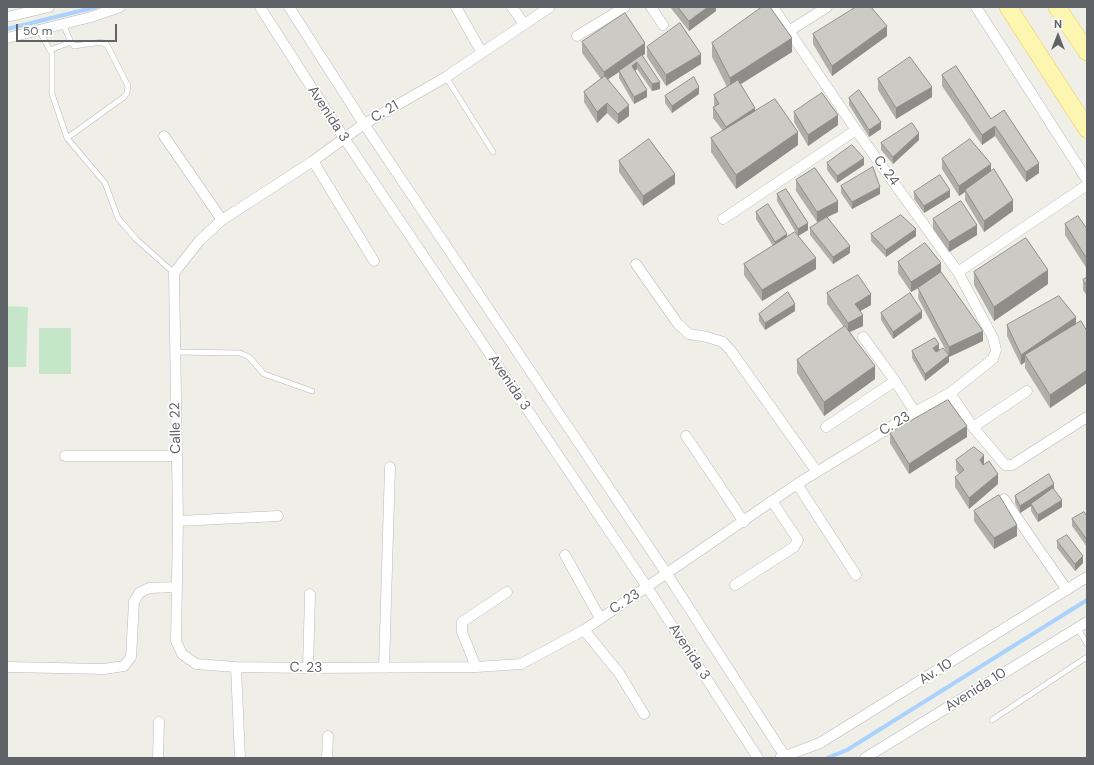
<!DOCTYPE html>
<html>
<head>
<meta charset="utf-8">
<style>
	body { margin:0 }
	#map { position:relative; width:1094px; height:765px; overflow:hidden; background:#f0efe7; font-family:"DM Sans",sans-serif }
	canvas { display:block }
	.frame { position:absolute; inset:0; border:8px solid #5f6267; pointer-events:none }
	.north { position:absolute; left:1038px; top:16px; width:40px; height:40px; -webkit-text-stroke:3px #fff; paint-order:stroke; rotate:0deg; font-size:11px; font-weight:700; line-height:16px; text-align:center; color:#5f6267 }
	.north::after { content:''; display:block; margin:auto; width:14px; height:18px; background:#5f6267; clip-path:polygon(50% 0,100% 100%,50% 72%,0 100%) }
	.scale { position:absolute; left:16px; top:24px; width:101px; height:18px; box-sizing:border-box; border:2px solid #5f6267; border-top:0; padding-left:5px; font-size:12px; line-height:14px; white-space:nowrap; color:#5f6267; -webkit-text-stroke:3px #fff; paint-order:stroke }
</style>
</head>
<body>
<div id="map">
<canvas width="1094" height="765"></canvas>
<div class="frame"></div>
<div class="north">N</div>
<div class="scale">50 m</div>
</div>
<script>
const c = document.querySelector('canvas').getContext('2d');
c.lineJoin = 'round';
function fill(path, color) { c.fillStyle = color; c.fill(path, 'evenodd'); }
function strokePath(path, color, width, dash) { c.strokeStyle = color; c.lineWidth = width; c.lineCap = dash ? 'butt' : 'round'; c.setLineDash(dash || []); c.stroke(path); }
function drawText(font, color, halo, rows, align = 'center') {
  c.font = font + ' "DM Sans",sans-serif'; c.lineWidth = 3.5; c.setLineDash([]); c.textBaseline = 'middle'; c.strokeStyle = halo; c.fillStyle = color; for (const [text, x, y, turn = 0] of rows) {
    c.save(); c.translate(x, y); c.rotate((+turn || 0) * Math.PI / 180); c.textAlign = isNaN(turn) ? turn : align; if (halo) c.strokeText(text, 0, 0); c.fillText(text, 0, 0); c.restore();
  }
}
const green = new Path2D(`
	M7 306 28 307 26 367H7Z
	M39 328H71V374H39Z`);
const stream = new Path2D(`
	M7 29 96 7
	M827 758 847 750 1087 600`);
const service = new Path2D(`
	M63 24 71 42 74 46 102 42 107 45 128 86 127 93 124 97 67 138
	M39 30 52 54V94L67 138 105 183 118 218 136 239 174 273
	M50 50 71 42
	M446 77 493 152
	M175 352 240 353 249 357 264 374 312 391
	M1077 627 1087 644
	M992 720 1087 657`);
const minor = new Path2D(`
	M260 7 344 138 647 587 758 758
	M289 7 364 124 667 574 786 758
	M456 7 482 53
	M512 7 524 24
	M550 7 446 77 364 124 313 161 222 220 200 240 174 273 178 521 176 641 182 654 196 664 236 667 308 668 476 667 521 664 584 630 797 484 915 412 950 393 993 359 996 350 993 338 958 272 856 130 773 7
	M651 7 663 25
	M976 7 1087 180
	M7 17 49 7
	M789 31 827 7
	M577 36 625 7
	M7 38 91 17 120 7
	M164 136 222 220
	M313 161 374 261
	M723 219 856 130
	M636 264 678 324 689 334 707 337 723 342 731 351 817 472
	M958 272 1087 185
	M863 337 895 381 915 412
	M950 393 973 427 1005 465H1012L1087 417
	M826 427 895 381
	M973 427 1027 391
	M686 436 744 522
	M65 456H176
	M797 484 856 575
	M1004 499 1067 590
	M178 521 278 516
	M565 555 600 618
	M735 585 794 547 798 540 772 501
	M584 630 619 673 644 714
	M9 667 104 669 124 666 131 657 134 602 139 593 149 588 177 587
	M236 667 240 758
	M476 667 462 632V622L507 592
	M308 668 310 594
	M384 668 390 467
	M158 758 159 722
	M327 758 328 736
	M780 758 820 743 1087 577
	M865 758 1087 622`);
const primary = new Path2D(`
	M1008 7 1087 129
	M1057 7 1087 52`);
const wall = new Path2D(`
	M670 7H716V11L689 31Z
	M813 34 887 36 832 76 813 44Z
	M582 42 645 54 642 56 660 89 652 91 637 69 635 71 647 97 634 104 619 78V72L608 79 629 116 618 124 607 113 597 123 584 102V92L601 79 582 53Z
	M712 43 792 52 740 84 755 111 798 145 736 189 711 152V138L723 131 713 118V107L715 106 714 105V95L727 87 712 57Z
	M647 47 701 64 666 86 647 57Z
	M942 75 991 119 1039 173 1026 182 995 136 982 145 942 86Z
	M878 79 932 97 896 119 878 90Z
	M699 94 672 113 665 103V96Z
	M849 98 881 129 869 137 849 105Z
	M794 112 838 125 808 146 794 122Z
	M919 140 893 164 881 150V143Z
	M942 159 991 171 1013 211 984 232 965 200V192L959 196 942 169Z
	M619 161 675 184 643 206 619 172Z
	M827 163 864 165 837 183 827 170Z
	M796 180 838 212 827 217 850 253 833 264 810 235V228L825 218 817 222 796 191Z
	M841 186 880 194 852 209 841 193Z
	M914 192 950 197 924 213 914 199Z
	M777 194 808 230 798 236 816 269 762 301 744 275V264L773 246 756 219V212L787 237 798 236 777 201Z
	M933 219 977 235 949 252 933 229Z
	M1065 224 1087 229V269L1065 235Z
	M871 234 916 236 886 257 871 241Z
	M898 262 941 272 983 341 949 357V362L925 381 912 358V351L939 350 947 353 918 298 919 288 911 292 898 273Z
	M974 272 1048 284 994 321 974 285Z
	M1083 280 1087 286V296L1083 290Z
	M827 293 871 305 860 311 863 326 849 332 875 379 824 416 797 373V360L844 327 827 304Z
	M795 311 765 330 759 321V314Z
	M881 313 922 318 893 339 881 320Z
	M1076 324 1087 331V383L1050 408 1025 368V362L1021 365 1007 336V325Z
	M890 433 967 437 909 474 890 443Z
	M956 460 984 465 998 484 969 509 955 487V477L959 474 956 470Z
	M1054 490 1062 507 1038 522 1031 511V506L1020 513 1015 503V496Z
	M974 511 1017 536 994 549 974 521Z
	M1087 516V547L1072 526V519Z
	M1057 541 1083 563 1075 571 1057 548Z`);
const shadedWall = new Path2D(`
	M708 7H716V11L689 31V21Z
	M887 26V36L832 76V66Z
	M792 38V52L730 91V78Z
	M645 43V54L619 72V71V72L604 82V72Z
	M701 54V64L666 86V75Z
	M637 62V69L632 73V66Z
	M660 82V89L652 91V84Z
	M699 87V94L672 113V106Z
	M932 87V97L896 119V108Z
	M647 90V97L634 104V97Z
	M607 103V113L597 123V112Z
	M629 105V116L618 124V114Z
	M755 108V118L726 137V127Z
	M838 115V125L808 146V135Z
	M881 122V129L869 137V130Z
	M995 126V136L982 145V135Z
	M798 132V145L736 189V175Z
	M919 133V140L893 164V157Z
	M864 158V165L837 183V176Z
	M1039 163V173L1026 182V172Z
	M991 164V174L965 190V192L959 196V186Z
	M675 174V184L643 206V196Z
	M880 187V194L852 209V202Z
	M950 190V197L924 213V206Z
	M1013 200V211L984 232V221Z
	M838 201V212L817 222V212Z
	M808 223V230L798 236V229Z
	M977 225V235L949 252V242Z
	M916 229V236L886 257V250Z
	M787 234V241L775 249V242Z
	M850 246V253L833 264V257Z
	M816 258V269L762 301V290Z
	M941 263V273L911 292V282Z
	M1048 270V284L994 321V307Z
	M871 294V305L855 314V304Z
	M795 304V311L765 330V323Z
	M922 311V318L893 339V332Z
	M863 315V326L848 333V323Z
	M1076 317V327L1025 355V362L1021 365V355Z
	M983 331V341L949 357V347Z
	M939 344V351L933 355V348Z
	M949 355V362L925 381V374Z
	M875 366V379L824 416V402Z
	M1087 370V383L1050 408V395Z
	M967 426V437L909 474V464Z
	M984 455V466L980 460Z
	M998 474V484L969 509V498Z
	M1054 484V491L1031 504V506L1020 513V506Z
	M1062 500V507L1038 522V515Z
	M1017 525V536L994 549V538Z
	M1083 556V563L1075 571V564Z`);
const building = new Path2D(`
	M678 7H708L689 21Z
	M762 7H770L792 38 730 78 712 43Z
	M856 7H871L887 26 832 66 813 34Z
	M625 13 645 43 604 72 582 42Z
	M680 23 701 54 666 75 647 47Z
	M642 55 660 82 652 84 637 62 632 66 647 90 634 97 619 71Z
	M910 57 932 87 896 108 878 79Z
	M956 66 991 119 1004 110 1039 163 1026 172 995 126 982 135 942 75Z
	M605 76 629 105 618 114 607 103 597 112 584 92Z
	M694 77 699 87 672 106 665 96Z
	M738 80 755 108 726 127 713 107 719 104 714 95Z
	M859 90 881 122 869 130 849 98Z
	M822 93 838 115 808 135 794 112Z
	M775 99 798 132 736 175 711 138Z
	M912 123 919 133 893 157 881 143Z
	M649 139 675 174 643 196 619 161Z
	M970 139 991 164 959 186 942 159Z
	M852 145 864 158 837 176 827 163Z
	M873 167 880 187 852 202 841 186Z
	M815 168 838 201 817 212 796 180Z
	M994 169 1013 200 984 221 965 190Z
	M940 175 950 190 924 206 914 192Z
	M786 189 808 223 798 229 777 194Z
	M961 201 977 225 949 242 933 219Z
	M768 204 787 234 775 242 756 212Z
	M901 215 916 229 886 250 871 234Z
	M1078 216 1087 229V259L1065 224Z
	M827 217 850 246 833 257 810 228Z
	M795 232 816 258 762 290 744 264Z
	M1026 238 1048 270 994 307 974 272Z
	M925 243 941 263 911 282 898 262Z
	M941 272 983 331 949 347 918 288Z
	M858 275 871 294 855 304 863 315 848 323 827 293Z
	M1087 277V286L1083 280Z
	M788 292 795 304 765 323 759 314Z
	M910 293 922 311 893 332 881 313Z
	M1059 296 1076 317 1021 355 1007 325Z
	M1081 321 1087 331V370L1050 395 1025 355Z
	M845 326 875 366 824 402 797 360Z
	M935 338 939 344 933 348 936 352 943 348 949 355 925 374 912 351Z
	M948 400 967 426 909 464 890 433Z
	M974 447 984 455 980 460 983 465 989 461 998 474 969 498 955 477 964 470 956 460Z
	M1049 474 1054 484 1020 506 1015 496Z
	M1053 488 1062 500 1038 515 1031 504Z
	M999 495 1017 525 994 538 974 511Z
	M1084 512 1087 516V540L1072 519Z
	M1067 535 1083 556 1075 564 1057 541Z`);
const streetNames = [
	["C. 21",385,112,-30],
	["Avenida 3",328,114,57],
	["C. 24",886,171,54],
	["Avenida 3",509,383,56],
	["C. 23",895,424,-31],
	["Calle 22",176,428,-91],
	["C. 23",625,602,-33],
	["Avenida 3",689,652,57],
	["C. 23",306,668,1],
	["Av. 10",936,672,-32],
	["Avenida 10",976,690,-32]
];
fill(green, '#c5e6c8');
strokePath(stream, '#abd2fc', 4);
strokePath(service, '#b7b9bd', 6);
strokePath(minor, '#b7b9bd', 11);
strokePath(primary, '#edd164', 18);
strokePath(service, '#fff', 5);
strokePath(minor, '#fff', 10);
strokePath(primary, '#fcf6b0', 17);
fill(wall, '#afaea9');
fill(shadedWall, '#8f8d89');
fill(building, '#cccac4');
strokePath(building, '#8f8d89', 1);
drawText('14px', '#5f6267', '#fff', streetNames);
</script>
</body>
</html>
